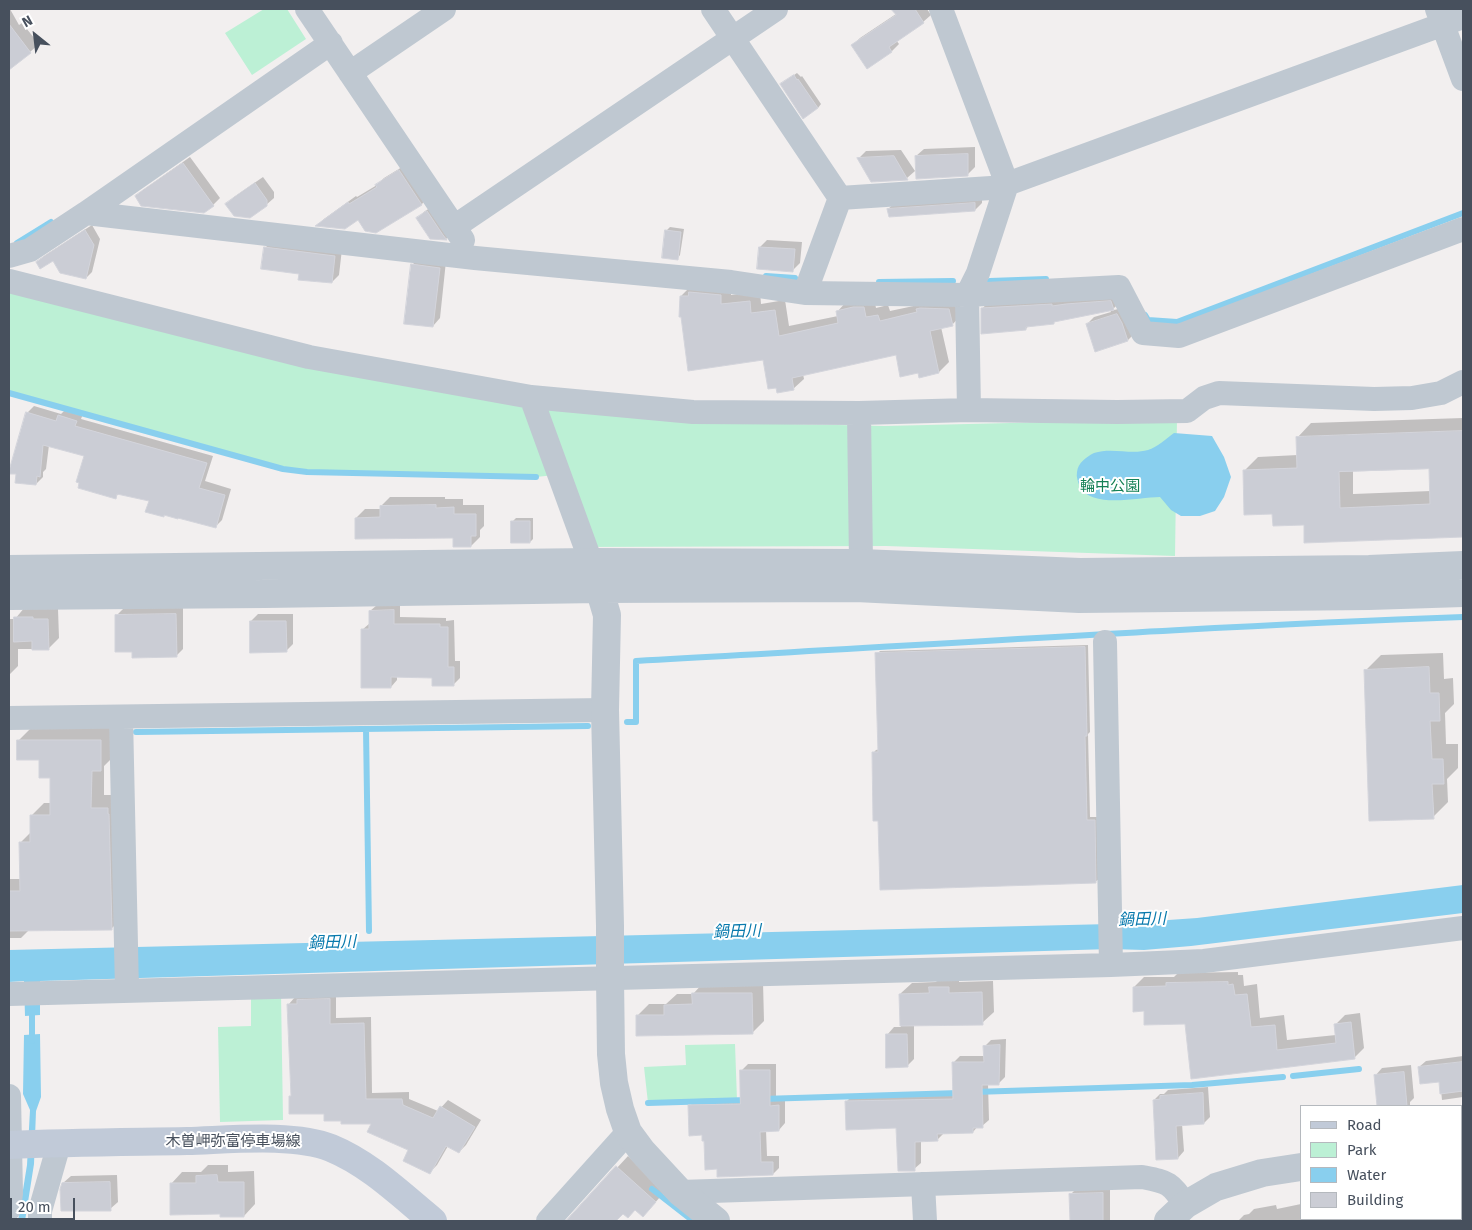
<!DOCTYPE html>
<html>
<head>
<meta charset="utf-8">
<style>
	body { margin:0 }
	#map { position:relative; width:1472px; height:1230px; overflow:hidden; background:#f2efef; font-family:"Fira Sans",sans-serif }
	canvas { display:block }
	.frame { position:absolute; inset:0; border:10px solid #47505d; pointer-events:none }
	.legend { position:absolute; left:1300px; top:1105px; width:162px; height:115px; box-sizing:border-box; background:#fff; border:1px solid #b5b9be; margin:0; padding:6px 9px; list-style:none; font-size:15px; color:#47505d }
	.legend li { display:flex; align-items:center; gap:10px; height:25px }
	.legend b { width:25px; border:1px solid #b5b9be }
	.north { position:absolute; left:10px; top:10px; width:50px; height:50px; -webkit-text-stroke:4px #fff; paint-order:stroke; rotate:331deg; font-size:14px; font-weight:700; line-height:20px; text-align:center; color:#47505d }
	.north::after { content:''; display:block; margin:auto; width:18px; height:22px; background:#47505d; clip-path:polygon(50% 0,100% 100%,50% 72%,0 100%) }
	.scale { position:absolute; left:10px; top:1198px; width:65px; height:22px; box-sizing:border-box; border:2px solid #47505d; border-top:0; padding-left:6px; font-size:15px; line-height:18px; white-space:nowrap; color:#47505d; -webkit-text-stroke:4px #fff; paint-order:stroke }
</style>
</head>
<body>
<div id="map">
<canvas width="1472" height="1230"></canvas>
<div class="frame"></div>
<ul class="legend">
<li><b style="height:6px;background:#c1cad8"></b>Road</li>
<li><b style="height:14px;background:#bcf0d5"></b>Park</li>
<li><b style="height:14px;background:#89cfee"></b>Water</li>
<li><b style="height:14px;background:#cbcdd5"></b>Building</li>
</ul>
<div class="north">N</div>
<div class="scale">20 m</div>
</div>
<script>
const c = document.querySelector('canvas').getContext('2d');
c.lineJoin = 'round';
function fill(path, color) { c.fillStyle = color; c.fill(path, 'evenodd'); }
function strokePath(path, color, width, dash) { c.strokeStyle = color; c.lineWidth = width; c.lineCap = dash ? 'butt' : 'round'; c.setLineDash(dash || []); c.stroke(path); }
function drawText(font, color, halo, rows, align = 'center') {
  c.font = font + ' "Fira Sans","Noto Sans JP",sans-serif'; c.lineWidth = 4; c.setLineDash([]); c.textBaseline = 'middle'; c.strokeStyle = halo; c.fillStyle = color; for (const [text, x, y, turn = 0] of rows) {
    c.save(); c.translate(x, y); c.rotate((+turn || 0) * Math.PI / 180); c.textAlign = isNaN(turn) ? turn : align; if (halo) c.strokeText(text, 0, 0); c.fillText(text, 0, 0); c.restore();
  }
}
const green = new Path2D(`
	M264 9H287L306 39 252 75 225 33Z
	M9 290 691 422 885 426 1177 419 1175 556 886 546 575 547 555 475 536 477 307 472 283 469 9 393Z
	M281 993 283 1120 220 1122 218 1027 251 1026V994Z
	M735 1044 737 1100 648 1103 644 1067 686 1065 685 1045Z`);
const water = new Path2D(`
	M1174 433 1212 436 1224 457 1231 477 1224 497 1215 511 1200 516H1181L1171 510 1160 497C1139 497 1092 509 1080 487 1078 482 1076 477 1077 472 1078 463 1086 457 1094 453 1112 447 1131 455 1148 450 1157 447 1166 439 1174 433Z
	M1463 885V913L1191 946 1144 950 1111 949 40 981V1015L25 1016 24 981 9 982V950L1111 924 1197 918Z
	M40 1034 41 1097 36 1111 34 1164 25 1221H18L27 1165 30 1110 23 1094 24 1035Z`);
const shadow = new Path2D(`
	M9 9H10L19 25 22 23 39 44 30 52 10 68Z
	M893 9H927L931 15 923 22 896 40 899 44 892 51 853 45 860 38 896 14Z
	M797 73 801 77 802 76 821 104 818 108 785 81Z
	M975 147V167L968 174 916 156 924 149Z
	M901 150 915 171 907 178 872 181 859 158 866 151Z
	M190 157 220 198 213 205 204 212 136 196 143 190Z
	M407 164 429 196 422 204 375 231 358 218 318 225 324 219 356 196 357 197 377 185 384 178Z
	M263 177 274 192V198L266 205 227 204 234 197Z
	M982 196V203L975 210 888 209 896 202Z
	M435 205 453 232 446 239 418 218 425 211Z
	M92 225 100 239 92 272 86 278 54 260 38 262 44 256Z
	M670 227 684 229 680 255 677 259 666 231Z
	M767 240 802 242 800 263 792 271 760 247Z
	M272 241 342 249 339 275 332 282 265 248Z
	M419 258 446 261 440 318 433 326 412 265Z
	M731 285V295L760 291 761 304 785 300 789 326 838 316 837 312 847 301 874 298 876 308 888 305 890 311 923 304 959 299 962 314 952 325 941 327 949 362 939 372 920 376 918 371 897 353 803 374 804 379 793 389 764 358 681 296 691 286Z
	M1118 295 1120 302 1111 311 1125 307 1135 333 1128 340 1087 324 1094 317 1111 312 1110 310 1056 321 1053 323 1029 325 1026 329 982 309 989 301Z
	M34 406 61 414 66 409 83 414 81 419 213 456 205 481 231 489 222 520 215 527 165 514 164 516 150 500 120 493 115 497 85 456 49 445 46 469 43 472V477L36 484 27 413Z
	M1463 418V536L1305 542V524L1273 513 1244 471 1258 457 1298 455 1297 438 1311 423ZM1430 468 1431 491 1353 494V471Z
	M390 497H445V499H463V505H484V526L480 530V537L471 546 454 536 356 518 365 509H381V506Z
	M516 518H533V539L530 542 512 522Z
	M400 604V617L446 618V621L454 620 455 661H460V678L453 685 433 676H397V680L391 687 362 630 370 623V611L377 605Z
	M25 607 58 609 59 638 48 649H18V666L9 675V619H15Z
	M183 607V649L176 656 133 651 116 616 124 608Z
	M258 614H293V644L286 651 251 621Z
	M1088 645 1090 732 1088 734 1090 817H1097L1099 879 1095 882 879 819 873 753 876 750 880 749 877 654 880 651Z
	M1443 653 1444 679 1453 678 1454 704 1445 713 1446 744H1458V768L1447 779 1448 802 1433 817 1366 670 1381 655Z
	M114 727V756L104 766V795H120L124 916 111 929 29 930 21 938H9V879H21L20 843 31 832V816L44 803H51V777L40 759 18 741 31 728Z
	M1238 972V975H1243L1244 986 1257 984 1260 1018 1284 1015 1287 1040 1336 1035 1335 1025 1345 1015 1360 1013 1364 1048 1354 1058 1193 1078 1186 1023 1145 1010 1134 987 1144 977H1174L1178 973Z
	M941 976H959V982L993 981 994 1012 982 1023 914 1025V1059L907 1066 887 1035 894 1027H901L900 994 912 983 936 982Z
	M704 982H763L764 1021 752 1033 637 1016 649 1004H666L677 994H693Z
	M336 993V1018L371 1017 372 1093 409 1092V1099L438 1111 448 1100 481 1120 466 1145 459 1152 448 1146 437 1165 430 1172 410 1149 373 1122 343 1120 290 1097 292 1095 289 1004 295 997Z
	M1006 1039 1005 1077 999 1083 988 1084 989 1120 982 1126H978L973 1132 943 1134 937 1140H921V1163L914 1169 897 1127 847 1101 853 1095 954 1094 953 1063 960 1056H985V1046L991 1040Z
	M1463 1056V1097L1442 1100 1440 1080 1419 1067 1426 1061Z
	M748 1064H776V1100H785V1123L779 1130H766L767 1156H779V1168L773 1174 718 1168 690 1106 696 1099 742 1098 741 1071Z
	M1411 1065 1414 1098 1410 1102V1106H1378L1375 1076 1382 1068Z
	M1208 1087 1210 1117 1204 1123 1182 1124 1184 1151 1178 1158 1154 1100 1160 1094H1164L1168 1090Z
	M628 1156 666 1190 654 1204 623 1213 615 1221H568Z
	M208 1165H228V1172L254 1171 255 1204 244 1216 221 1213 171 1184 182 1172H201Z
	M117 1175 118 1202 110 1209 63 1183 71 1176Z
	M1078 1187H1110V1221H1071L1070 1195Z
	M1301 1204V1219H1415V1221H1238L1244 1215 1249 1214 1254 1209 1276 1205 1277 1209Z`);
const stream = new Path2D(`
	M17 243 51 222
	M766 276 795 278
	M990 281 1046 279
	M879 282 953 281
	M1145 315 1148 320 1177 322 1463 213
	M9 393 283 469 307 472 536 477
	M627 722H636V661C911 646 1187 627 1463 617
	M366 729 369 931
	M136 732 588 726
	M32 1041V1008
	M1293 1076 1359 1069
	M974 1092 1192 1085 1283 1077
	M762 1099 959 1093
	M648 1103 747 1100
	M652 1189 693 1221`);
const building = new Path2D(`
	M891 9H915L924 23 889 47 892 52 867 69 851 45 896 15Z
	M9 24 31 53 9 70Z
	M794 75 797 80 798 79 818 108 803 119 780 84Z
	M968 154V176L916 179 915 156Z
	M894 156 908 180 871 182 857 158Z
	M183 163 214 206 204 213 141 206 135 196Z
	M399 170 422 205 376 233 365 231 358 220 345 229 315 226 348 202 349 204 377 187 375 185Z
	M255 183 267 200V206L250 218 234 216 225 204Z
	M975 203V211L889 217 887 209Z
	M427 211 443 235 447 240 430 239 416 218Z
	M85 230 94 245 86 279 60 273 53 261 40 269 36 262Z
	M665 230 681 232 678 260 662 258Z
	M264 247 335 256 332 283 298 280 299 274 261 269Z
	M759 247 795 249 793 272 757 269Z
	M411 264 440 268 433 327 404 324Z
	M689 292 721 295V304L750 301 751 313 775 310 779 336 838 323 836 311 853 307H864L866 317 878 315 880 321 917 312 916 309 920 308 949 309 953 326 930 331 939 373 919 378 918 373 900 377 896 355 792 378 794 390 777 393 776 388 768 389 763 360 688 371 681 317H679L680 296H688Z
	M1111 301 1114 310 1054 322V324L1026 327V330L981 334V308L1052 304V306L1066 304Z
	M1117 314 1122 323 1128 341 1095 352 1086 324Z
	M26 412 56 421 58 415 77 421 75 426 207 463 199 488 225 495 216 528 178 518V519L164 515V517L145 512 149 501 117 494 116 499 78 488 79 483 76 482 84 456 43 445 40 477 37 476 36 485 15 483 16 474H9V471Z
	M1463 431V537L1304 543V525L1273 526 1272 514 1244 515 1243 470 1297 468 1296 437ZM1429 469 1430 504 1340 508 1339 472Z
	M436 505V508L454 507V514H476V536H471V547H453V538L355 539V518L380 517V506Z
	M511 521H530V543H511Z
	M394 610V624H440V627H448V667H454V686H432V678L391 677V688H361V629H369V611Z
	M176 614 177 657 132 658V652H115V615Z
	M14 617H33V619H48L49 650H32V641L14 642Z
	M250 621H286L287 652 250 653Z
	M1085 647 1087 736H1085L1087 820H1095L1096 883 880 890 878 821H873L872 752H878L875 653Z
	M1429 667 1430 693H1439L1440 721H1430L1432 759H1443L1444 784H1432L1434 819 1369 821 1364 670Z
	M17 740H101V771H92L91 808H108V814H109L112 930 9 931V891H20L19 842H30V815H50V778H39V760H17Z
	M1228 982V985L1233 984 1235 995 1247 994 1251 1027 1275 1025 1277 1050 1336 1043 1334 1024 1351 1022 1355 1059 1191 1079 1185 1024 1144 1025V1011L1133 1012V987L1166 986V983Z
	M929 987H949V993L982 992 983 1025 900 1026 899 994 929 993Z
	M692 993H752L753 1034 636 1036V1015H664V1005L692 1004Z
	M330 999V1024L364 1023 366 1099H402L403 1105 433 1118 440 1106 475 1127 459 1153 446 1146 430 1174 403 1161 408 1150 367 1132 371 1124H341V1121H324V1114H289V1096H291L287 1004H297V1000Z
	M886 1034H907L908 1067 886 1068Z
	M1000 1045 999 1085H982L983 1128H973V1133L937 1134 938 1141 915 1142V1171H898L896 1128 846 1130 845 1101 953 1099 952 1062H984L983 1046Z
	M1463 1062V1091L1440 1094 1439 1082 1420 1084 1418 1067Z
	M740 1070H770V1106L779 1105V1131L760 1132 761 1162H773V1175L717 1177V1169L705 1170 704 1141H702V1135L689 1136 688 1105 740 1104Z
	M1404 1072 1407 1106H1377L1374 1075Z
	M1203 1093 1204 1124 1176 1126 1178 1159 1156 1160 1153 1100 1160 1099V1096Z
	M616 1166 656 1202 643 1217 635 1210 628 1218 623 1214 616 1221H566Z
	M217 1175 218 1182H244V1217H220V1214L170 1215V1183H196V1176Z
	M110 1182 111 1211H61L60 1189 62 1183Z
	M1103 1193V1221H1070L1069 1194Z`);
const minor = new Path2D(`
	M307 9 463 240
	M713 9 840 198
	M941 9 1007 184 978 273 967 295 969 410
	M1437 9 1463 79
	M350 73 444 9
	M1007 184 1463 17
	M840 198 1006 187
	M86 213 331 43
	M454 227 776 9
	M9 256 30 250 86 213 475 258 731 282 805 293 967 295 1119 287 1143 333 1179 336 1463 229
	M9 281 309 357 531 397 693 412 859 413 969 410 1117 412 1187 411 1204 398 1219 393 1374 399 1412 398 1441 393 1463 382
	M805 293 840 198
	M531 397 591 562
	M859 413 861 563
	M1105 642 1111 965
	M121 717 127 991
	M9 718 605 710
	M9 994 1111 965 1204 961 1463 928
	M9 1096 11 1193 9 1209
	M923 1184 925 1221
	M680 1192 1142 1177C1167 1182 1171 1182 1185 1205
	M40 1221V1211L59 1144
	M548 1221 628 1132`);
const tertiary = new Path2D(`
	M9 569 591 562 861 563 1080 572 1369 569 1463 565
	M594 571 607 615 605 710 610 926V978L611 1054 614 1083 620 1109 628 1132 642 1151 680 1192 716 1221
	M9 596 265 594 599 589 856 588 1079 599 1369 596 1463 593
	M1461 1142H1463
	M1168 1221 1185 1205 1216 1187 1262 1173 1301 1167`);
const secondary = new Path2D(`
	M9 1145C68 1142 128 1142 187 1141 228 1140 294 1133 331 1148 370 1164 401 1195 433 1221`);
const parkNames = [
	["輪中公園",1110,487]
];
const streetNames = [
	["木曽岬弥富停車場線",233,1142]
];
const waterNames = [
	["鍋田川",1142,920,-2],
	["鍋田川",737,932,-2],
	["鍋田川",332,943,-2]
];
fill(green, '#bcf0d5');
fill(water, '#89cfee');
fill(shadow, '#0003');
strokePath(stream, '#89cfee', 6);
fill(building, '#cbcdd5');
strokePath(building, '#d3d4db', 1);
strokePath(minor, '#bfc8d1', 24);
strokePath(tertiary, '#bfc8d1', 28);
strokePath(secondary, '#c1cad8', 28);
drawText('15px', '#158055', '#fff', parkNames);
drawText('15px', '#47505d', '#fff', streetNames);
drawText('italic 16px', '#097aad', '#fff', waterNames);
</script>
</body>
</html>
